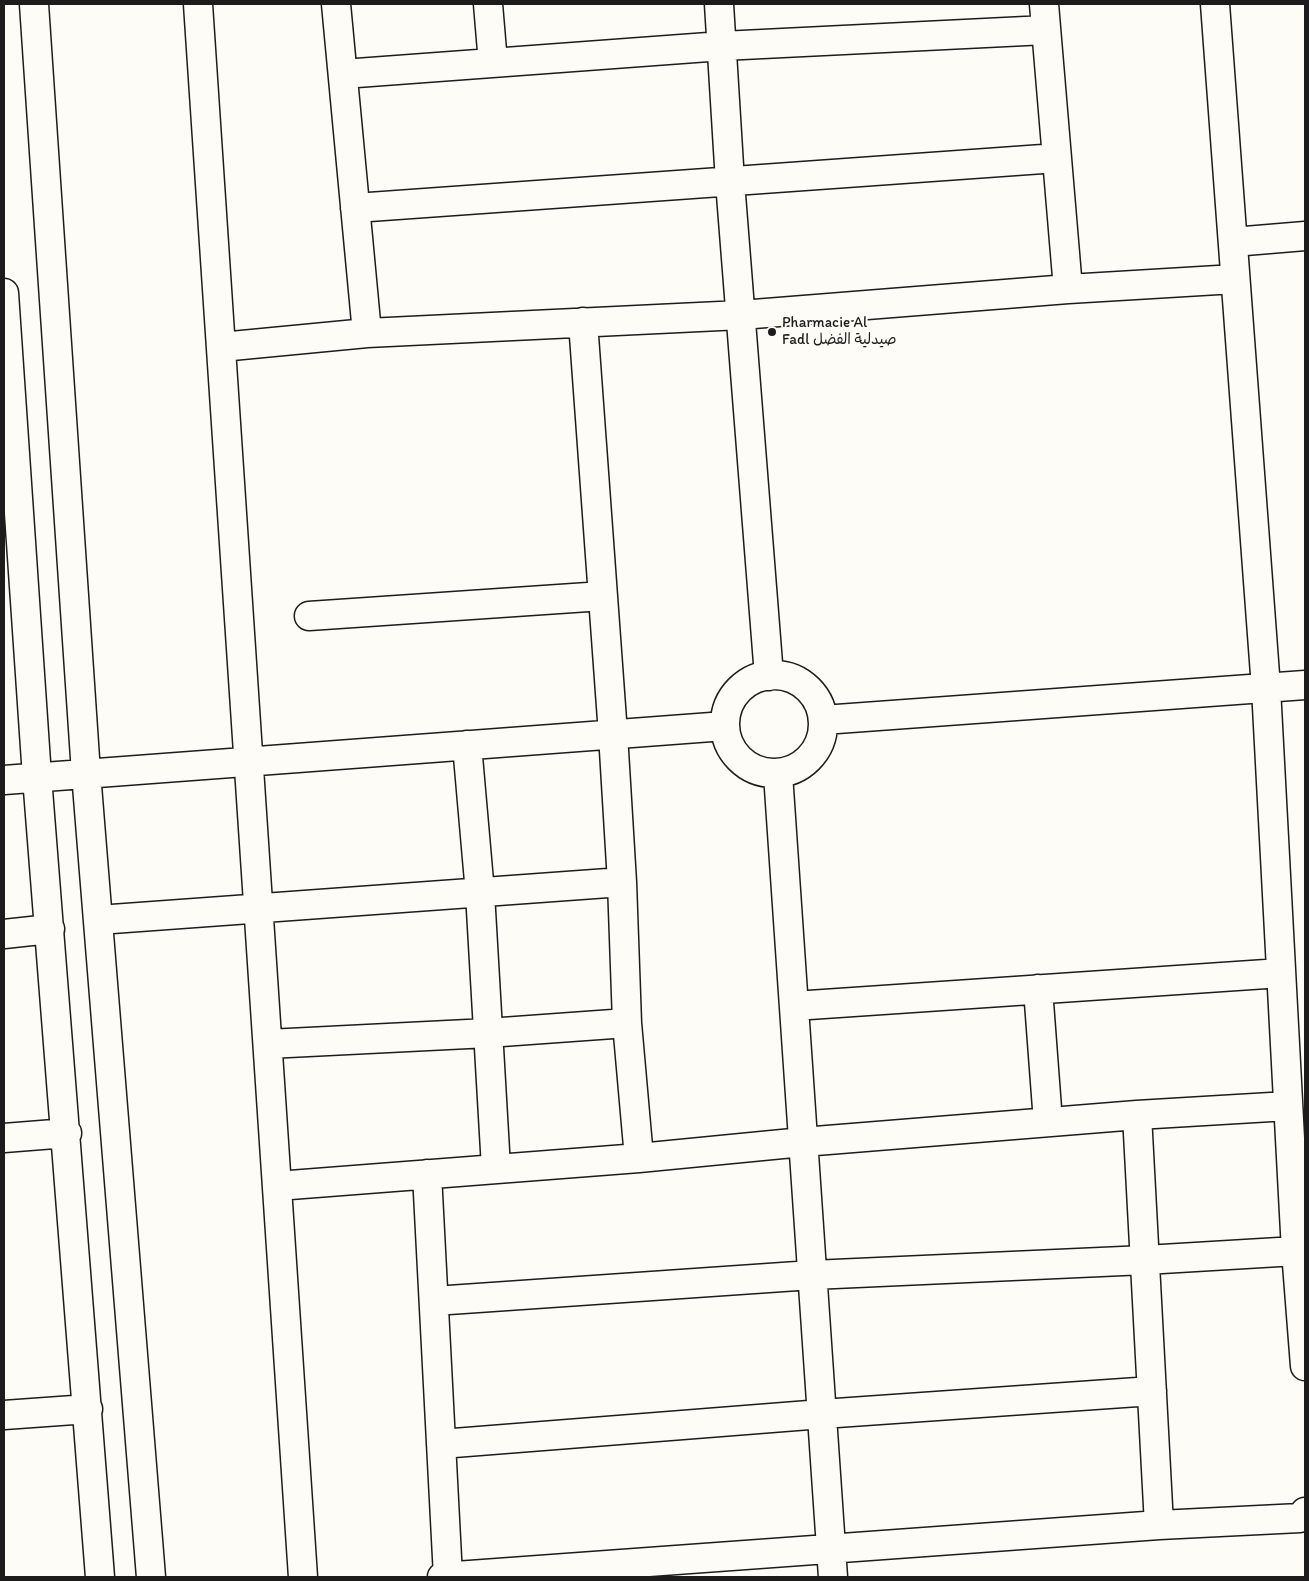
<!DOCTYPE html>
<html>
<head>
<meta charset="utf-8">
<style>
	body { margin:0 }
	#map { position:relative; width:1309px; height:1581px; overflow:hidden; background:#fdfcf7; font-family:Itim,sans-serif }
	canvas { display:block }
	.frame { position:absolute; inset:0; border:5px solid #1c1c1c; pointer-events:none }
</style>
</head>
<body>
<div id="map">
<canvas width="1309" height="1581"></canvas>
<div class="frame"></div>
</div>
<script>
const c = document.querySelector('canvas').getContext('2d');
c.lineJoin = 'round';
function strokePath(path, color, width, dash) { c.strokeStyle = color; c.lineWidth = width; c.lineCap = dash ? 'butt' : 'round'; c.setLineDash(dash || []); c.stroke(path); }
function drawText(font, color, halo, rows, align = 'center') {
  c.font = font + ' Itim,"Playpen Sans Arabic",sans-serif'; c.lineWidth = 4; c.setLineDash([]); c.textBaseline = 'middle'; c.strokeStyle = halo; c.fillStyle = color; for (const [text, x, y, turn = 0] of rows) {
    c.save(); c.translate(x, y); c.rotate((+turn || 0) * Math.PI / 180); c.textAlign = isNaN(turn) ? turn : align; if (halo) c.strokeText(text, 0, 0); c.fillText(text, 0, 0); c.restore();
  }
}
const minor = new Path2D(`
	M34 4 86 773 151 1577
	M198 4 303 1577
	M336 4 367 333
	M488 4 493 63
	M719 4 730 182 769 676
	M1044 4 1068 289
	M1215 4 1266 688 1296 1251 1305 1366
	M343 74 722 46 1046 30
	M355 208 1057 158
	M1233 242 1305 236
	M4 293 37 777 100 1577
	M583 322 613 734 622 882 627 1023 639 1158
	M221 347 367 333 741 315 1068 289 1235 279
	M309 616 603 596
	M725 724a49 49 0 1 1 98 0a49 49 0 1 1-98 0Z
	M823 720 1305 685
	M467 745 480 893 496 1168
	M778 774 833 1577
	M4 780 725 726
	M98 920 622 882
	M4 934 50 929
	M1038 989 1048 1122
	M794 1006 1281 973
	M268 1044 488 1033 627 1023
	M1137 1115 1159 1525
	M4 1138 67 1133
	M427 1174 448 1577
	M277 1186 639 1158 803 1142 1137 1115 1288 1106
	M434 1301 812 1275 1145 1260 1296 1251
	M4 1415 88 1409
	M441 1444 822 1414 1152 1391
	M442 1577 1159 1525 1300 1518 1305 1512`);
const markers = [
	[772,332,5,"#1c1c1c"]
];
const poiNames = [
	["Pharmacie Al",782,323],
	["Fadl صيدلية الفضل",782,340]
];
strokePath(minor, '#1c1c1c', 31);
strokePath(minor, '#fdfcf7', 28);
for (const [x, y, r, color] of markers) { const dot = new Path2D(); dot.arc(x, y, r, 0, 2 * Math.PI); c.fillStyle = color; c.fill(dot); strokePath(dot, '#fdfcf7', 2); }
drawText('15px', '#1c1c1c', '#fdfcf7', poiNames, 'left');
</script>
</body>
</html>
